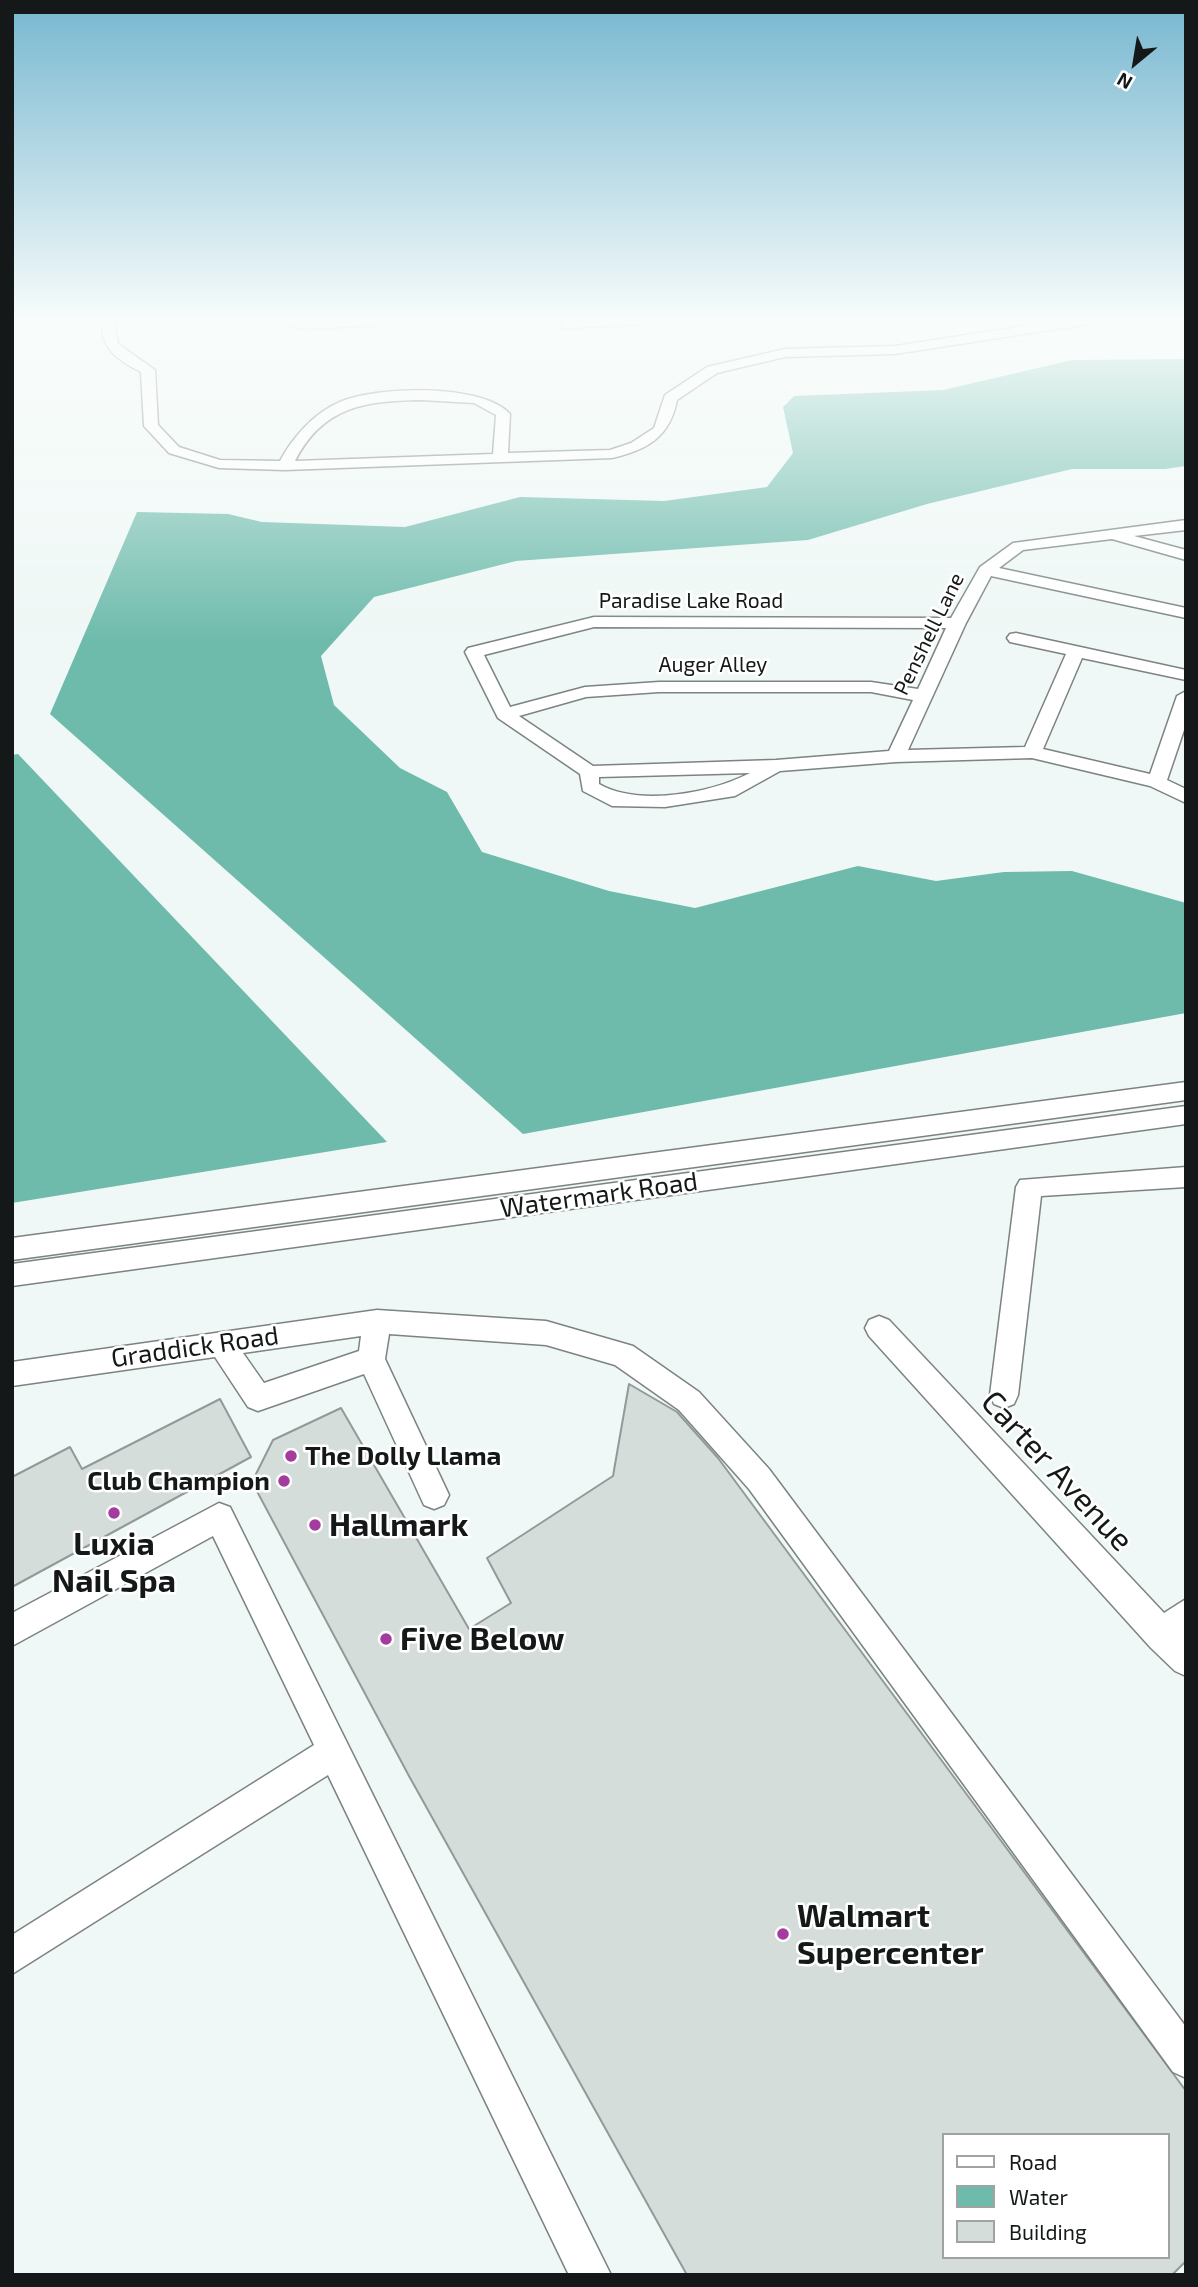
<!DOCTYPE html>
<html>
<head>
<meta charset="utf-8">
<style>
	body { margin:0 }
	#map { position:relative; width:1198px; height:2287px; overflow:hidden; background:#eff8f6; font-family:"Exo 2",sans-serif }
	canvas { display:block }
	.frame { position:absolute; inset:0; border:14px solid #151818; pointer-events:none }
	.legend { position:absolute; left:942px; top:2133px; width:228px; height:126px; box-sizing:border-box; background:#fff; border:2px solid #a1a3a3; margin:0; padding:9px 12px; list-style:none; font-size:21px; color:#151818 }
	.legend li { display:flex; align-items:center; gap:14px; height:35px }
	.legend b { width:35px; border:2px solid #a1a3a3 }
	.north { position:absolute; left:1100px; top:28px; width:70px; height:70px; -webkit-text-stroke:5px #fff; paint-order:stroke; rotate:210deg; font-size:19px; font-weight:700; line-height:28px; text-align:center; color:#151818 }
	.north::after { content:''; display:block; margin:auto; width:24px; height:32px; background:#151818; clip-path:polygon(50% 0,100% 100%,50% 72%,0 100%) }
</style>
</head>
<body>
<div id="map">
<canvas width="1198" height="2287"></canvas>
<div class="frame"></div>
<ul class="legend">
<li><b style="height:9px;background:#fff"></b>Road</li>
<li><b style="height:19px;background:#6ebbac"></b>Water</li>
<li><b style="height:19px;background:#d5dddb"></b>Building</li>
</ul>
<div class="north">N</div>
</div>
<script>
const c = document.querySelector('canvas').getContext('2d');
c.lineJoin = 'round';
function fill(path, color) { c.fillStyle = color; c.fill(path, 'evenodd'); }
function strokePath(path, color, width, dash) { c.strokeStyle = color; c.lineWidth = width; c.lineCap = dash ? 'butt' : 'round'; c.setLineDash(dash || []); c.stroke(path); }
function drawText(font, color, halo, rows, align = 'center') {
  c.font = font + ' "Exo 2",sans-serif'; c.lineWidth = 5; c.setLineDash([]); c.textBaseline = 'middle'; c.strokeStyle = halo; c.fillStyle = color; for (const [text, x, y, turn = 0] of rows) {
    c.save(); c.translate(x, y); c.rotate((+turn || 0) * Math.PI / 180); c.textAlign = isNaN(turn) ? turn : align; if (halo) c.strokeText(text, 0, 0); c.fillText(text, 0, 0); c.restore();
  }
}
const water = new Path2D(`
	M1186 359V466L1165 469H1072L927 504 808 540 516 561 374 597 321 656 334 705 400 768 447 792 482 852 609 891 695 908 858 866 936 881 1004 872 1072 871 1186 903V1013L523 1134 50 714 137 512 228 514 262 522 405 527 520 497 664 501 767 487 793 453 783 407 794 396 943 390 1072 360Z
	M18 754 387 1142 12 1203V755Z`);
const building = new Path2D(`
	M629 1384 677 1412 718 1458 1186 2091V2261L1172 2275H687L409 1776 252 1482 273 1440 341 1408 469 1629 511 1603 487 1558 613 1476ZM944 2135H1168V2257H944Z
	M220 1399 251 1457 12 1587V1477L70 1447 82 1469Z`);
const minor = new Path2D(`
	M102 320H114L118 344 155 370 158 425 179 447 220 460 280 461C293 437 314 413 340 402 376 386 482 383 510 414L508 453 610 450 631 443 654 428 665 395 707 367 785 349 895 346 1063 320H1095L1089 324 895 354 785 357 717 373 677 400C670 437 647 450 612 458L285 470 219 468 169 453 144 426 141 372C118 360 100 349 102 320ZM421 400 474 403 496 415 493 454 295 461C323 406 365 401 421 400Z
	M278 320H384V321L378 325 303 329Z
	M559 320H652L646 324 566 328 562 327Z
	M1174 320H1186V325L1176 323Z
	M1186 520V530L1134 536 1186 550V560L1112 539 1023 550 999 568 1186 608V618L991 576 966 623 908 750 1025 747 1066 654 1010 642 1007 638 1010 634 1016 633 1186 670V680L1082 658 1043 749 1150 774 1177 696 1186 691V724L1167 780 1186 789V803L1150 786 1032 758 896 762 780 771 735 796 665 807 612 806 583 791 580 774 498 718 465 652 468 648 594 617 951 618 980 567 1013 543ZM594 627 946 628 918 689 871 682H659L585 687 510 707 484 655ZM659 692H871L913 700 889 751 776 760 593 766 519 716 586 697ZM750 773C711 793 639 807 599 784V777Z
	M1186 1082V1100L12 1260V1238Z
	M1186 1106V1124L12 1286V1264Z
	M1186 1167V1187L1041 1196 1018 1395 1014 1404 1004 1408 994 1404 990 1395 1016 1187 1020 1180Z
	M377 1310 546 1321 633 1346 699 1392 769 1469 1186 2027V2078L1173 2072 749 1489 679 1410 615 1365 546 1345 389 1334 385 1359 449 1495 444 1505 434 1509 424 1505 364 1374 258 1411 248 1407 215 1357 12 1386V1362ZM361 1336 359 1351 264 1383 243 1353Z
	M879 1316 889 1320 1164 1613 1186 1599V1676L1175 1671 1151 1648 869 1336 865 1328 869 1320Z
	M219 1503 230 1507 611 2275H569L328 1775 12 1974V1935L314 1745 213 1536 12 1646V1613Z`);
const markers = [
	[291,1456,7,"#a43b9e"],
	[284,1481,7,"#a43b9e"],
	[114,1513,7,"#a43b9e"],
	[315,1525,7,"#a43b9e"],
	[386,1639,7,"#a43b9e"],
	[783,1934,7,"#a43b9e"]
];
const farStreetnames = [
	["Paradise Lake Road",691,601],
	["Penshell Lane",929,634,-64],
	["Auger Alley",713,665]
];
const streetNames = [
	["Watermark Road",599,1195,-8],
	["Graddick Road",195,1347,-8]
];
const poiNames = [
	["The Dolly Llama",305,1456],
	["Club Champion",270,1481,"right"]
];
const nearStreetnames = [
	["Carter Avenue",1057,1471,47]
];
const nearPoinames = [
	["Hallmark",329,1525],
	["Luxia",114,1544,"center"],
	["Nail Spa",114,1581,"center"],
	["Five Below",400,1639],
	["Walmart",797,1916],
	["Supercenter",797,1953]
];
fill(water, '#6ebbac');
fill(building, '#d5dddb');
strokePath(building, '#929a98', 2);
strokePath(minor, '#7c8381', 3);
fill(minor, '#fff');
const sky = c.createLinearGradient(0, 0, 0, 640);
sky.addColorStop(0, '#77b7d0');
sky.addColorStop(0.5, '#f8fcfb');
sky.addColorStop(1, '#f8fcfb00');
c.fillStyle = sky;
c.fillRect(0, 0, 1198, 640);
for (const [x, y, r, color] of markers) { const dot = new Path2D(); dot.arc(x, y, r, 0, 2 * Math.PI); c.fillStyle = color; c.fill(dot); strokePath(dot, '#fff', 2.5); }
drawText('21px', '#151818', '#fff', farStreetnames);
drawText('26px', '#151818', '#fff', streetNames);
drawText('bold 26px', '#151818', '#fff', poiNames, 'left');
drawText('32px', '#151818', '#fff', nearStreetnames);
drawText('bold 32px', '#151818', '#fff', nearPoinames, 'left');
</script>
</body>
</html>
